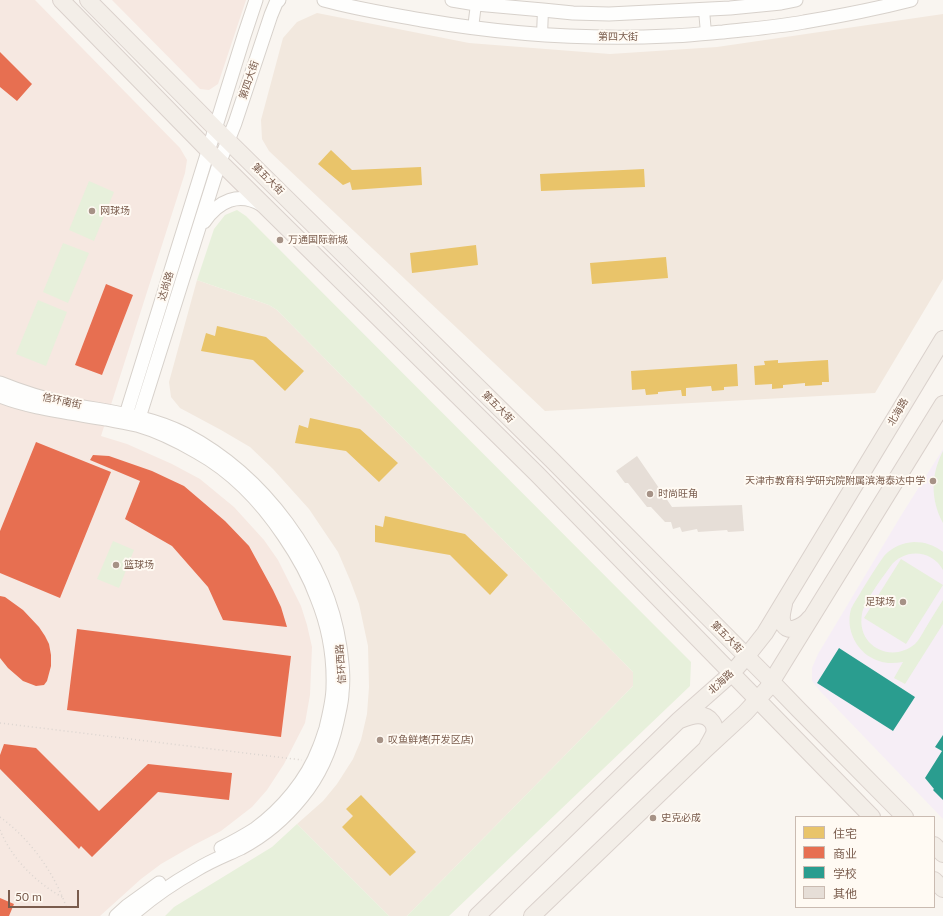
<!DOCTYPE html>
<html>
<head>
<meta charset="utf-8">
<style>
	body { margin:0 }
	#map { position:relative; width:943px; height:916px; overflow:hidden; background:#f9f5f0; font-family:Lato,"Noto Sans SC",sans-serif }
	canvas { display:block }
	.legend { position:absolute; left:795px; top:816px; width:140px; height:92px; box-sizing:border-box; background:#fffaf3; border:1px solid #cabbb1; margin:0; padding:5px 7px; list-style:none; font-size:12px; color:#7a5c4d }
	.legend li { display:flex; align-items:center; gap:8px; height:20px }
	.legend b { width:20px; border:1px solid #cabbb1 }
	.scale { position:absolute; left:8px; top:890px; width:71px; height:18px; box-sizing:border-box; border:2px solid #7a5c4d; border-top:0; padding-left:5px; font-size:12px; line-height:14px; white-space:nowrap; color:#7a5c4d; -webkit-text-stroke:3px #fffaf3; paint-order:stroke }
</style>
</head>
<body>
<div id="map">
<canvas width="943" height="916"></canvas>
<ul class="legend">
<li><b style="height:11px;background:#e9c46a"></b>住宅</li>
<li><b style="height:11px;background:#e76f51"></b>商业</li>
<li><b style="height:11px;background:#2a9d8f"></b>学校</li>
<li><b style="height:11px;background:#e6ded7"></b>其他</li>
</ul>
<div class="scale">50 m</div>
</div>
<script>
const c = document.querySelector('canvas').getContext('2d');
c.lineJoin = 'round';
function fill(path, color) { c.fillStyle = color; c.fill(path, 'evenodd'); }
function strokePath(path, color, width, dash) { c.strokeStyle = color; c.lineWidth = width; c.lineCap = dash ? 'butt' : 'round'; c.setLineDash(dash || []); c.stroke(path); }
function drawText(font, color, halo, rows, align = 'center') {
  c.font = font + ' Lato,"Noto Sans SC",sans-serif'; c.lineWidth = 4; c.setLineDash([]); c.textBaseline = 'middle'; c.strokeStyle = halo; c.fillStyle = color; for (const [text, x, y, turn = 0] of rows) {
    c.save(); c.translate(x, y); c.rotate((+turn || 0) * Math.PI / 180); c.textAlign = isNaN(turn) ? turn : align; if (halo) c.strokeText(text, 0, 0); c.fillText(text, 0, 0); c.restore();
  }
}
const residential = new Path2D(`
	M317 13 469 43 610 54 717 47 943 14V279L875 393 545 411 269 151 262 139 261 120 283 38 297 22Z
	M197 280 269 305 277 310 633 672V686L407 916H389L297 824 323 801 337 784 353 759 361 740 367 714 369 687 368 646 359 604 350 580 338 552 309 509 273 469 250 447 221 430 180 408 171 397 169 382Z`);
const commercial = new Path2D(`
	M0 0H35L180 148 187 160 185 173 101 436 127 444 172 464 200 479 234 507 264 540 278 560 301 606 307 625 312 647 310 695 305 723 284 764 267 790 252 807 221 831 194 845 161 864 141 879 100 916H0Z
	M112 0H246L218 84 209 90 200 89Z`);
const education = new Path2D(`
	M943 449V819L821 692 812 681V668L818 654 902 514Z`);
const green = new Path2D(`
	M89 181 114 192 94 241 69 230Z
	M237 210 246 216 691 662 690 686 449 916H407L633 686V672L277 310 269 305 197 280 214 229 225 215Z
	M63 243 89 253 68 303 43 292Z
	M38 300 67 312 46 366 16 354Z
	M943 451V523C930 499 931 474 943 451Z
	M113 541 134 550 119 588 97 579Z
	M914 542C925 542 934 545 943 552V570C932 549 903 548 890 567 882 578 864 602 862 614 856 646 891 664 915 644 919 640 922 634 925 629 931 619 937 609 943 600V624L905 684 894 678 903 662C895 663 887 664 879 661 857 654 845 630 851 609 854 602 859 596 862 590 869 579 876 567 884 556 892 547 902 543 914 542Z
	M901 559 943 585 906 644 864 618Z
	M297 824 389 916H165L174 907 272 847Z`);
const homes = new Path2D(`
	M331 150 352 170 421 167 422 185 352 190 350 182 343 185 318 164Z
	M644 169 645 187 541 191 540 174Z
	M476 245 478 265 412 273 410 253Z
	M666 257 668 278 592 284 590 263Z
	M217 326 266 337 304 371 285 391 253 360 201 351 206 333 215 336Z
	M778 360V363L828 360 829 382H822V385L805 386V383L783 385V388L772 389V384L755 385 754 366 765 365 764 361Z
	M737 364 738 386 724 387V390L712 391 711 386 686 388V396H682L681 390 658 392V394L646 395 645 389 632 390 631 371Z
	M310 418 360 429 398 463 379 482 346 451 295 443 299 425 308 428Z
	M385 516 465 534 508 575 490 595 450 555 375 542V525L383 527Z
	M361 795 416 852 390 876 342 827 353 816 346 809Z`);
const shops = new Path2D(`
	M0 52 32 84 17 101 0 87Z
	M106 284 133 295 102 375 75 365Z
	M36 442 111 472 60 598 0 573V531Z
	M93 455 109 456 152 471 169 479 184 486 211 509 225 521 249 546 273 590 281 607 287 627 223 620 208 587 172 546 125 519 140 481 90 460Z
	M0 596 5 597 23 610 39 627 45 636 49 644 51 655V666L47 681 44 685 36 686 23 681 8 668 0 658Z
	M77 629 291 656 281 737 67 710Z
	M4 744 36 748 99 811 148 764 232 773 229 800 158 792 92 857 81 846 79 849 0 769V755Z
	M0 898 14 904 9 916H0Z`);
const schools = new Path2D(`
	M839 648 915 697 893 731 817 683Z
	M943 735V800L933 790 934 789 925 778 942 751 935 747Z`);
const building = new Path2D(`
	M637 456 672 507 742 505 744 531 728 532 727 530 698 532 697 529 682 532 680 527 673 529 671 522H665L651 507H647L628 483H625L616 471Z`);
const path = new Path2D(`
	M0 723 302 760
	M0 817C30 839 53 871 66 906
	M0 830C12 859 36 883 64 898`);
const minor = new Path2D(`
	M704 10 706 33
	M473 28 476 4
	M542 35 543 10`);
const tertiary = new Path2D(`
	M324 0C356 9 389 14 422 20 503 34 587 40 669 36 687 36 705 33 723 32 750 29 778 27 804 22 840 16 876 9 911 0
	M452 0 476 4 543 10 573 13 609 14 730 8 781 3 796 0
	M204 222C218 201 239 191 262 205
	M0 383C22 392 45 399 68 404 108 412 148 415 185 434 263 475 327 559 340 647 342 662 344 677 342 693 342 702 339 712 337 722 331 749 320 775 302 797 286 817 264 836 241 848 226 855 210 861 196 870 173 883 151 898 131 916
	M0 396C12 401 24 404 37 407 60 412 83 415 106 419 116 421 126 423 137 425 158 431 178 441 197 452 233 472 262 503 284 536 297 555 309 576 317 598 328 625 334 657 333 687 333 700 329 715 326 728 324 734 322 741 319 748 307 780 282 809 255 829 244 836 233 842 221 848
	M124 421 244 36 256 0
	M137 424 220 161 235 123 271 15 276 3 279 0
	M116 916 127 906 159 883`);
const primary = new Path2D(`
	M61 0 208 150 537 474 872 817
	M88 0 215 128 552 460 772 682 799 710 905 817
	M784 604C783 609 781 615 782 620 785 637 804 626 810 618
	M680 720C691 716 704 711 712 722 715 726 715 730 714 734 712 738 710 742 708 745
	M934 845 943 854
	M934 880 943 889
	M477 916 679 720 731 674 746 657 765 633 943 339
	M532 916 706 749 745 713 767 689 943 404`);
const markers = [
	[92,211,4,"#a69286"],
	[280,240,4,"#a69286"],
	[933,481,4,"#a69286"],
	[650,494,4,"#a69286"],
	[116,565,4,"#a69286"],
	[903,602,4,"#a69286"],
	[380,740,4,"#a69286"],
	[653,818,4,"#a69286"]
];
const streetNames = [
	["第四大街",618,37],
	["第四大街",249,80,-71],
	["第五大街",268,179,45],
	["达尚路",166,286,-73],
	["信环南街",62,401,12],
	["第五大街",498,407,45],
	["北海路",898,412,-59],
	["第五大街",727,637,45],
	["信环西路",341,664,-94],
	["北海路",721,682,-42]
];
const poiNames = [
	["网球场",100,211],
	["万通国际新城",288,240],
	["天津市教育科学研究院附属滨海泰达中学",925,481,"right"],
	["时尚旺角",658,494],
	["篮球场",124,565],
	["足球场",895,602,"right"],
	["叹鱼鲜烤(开发区店)",388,740],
	["史克必成",661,818]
];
fill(residential, '#f2e8de');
fill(commercial, '#f6e8e1');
fill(education, '#f6eef6');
fill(green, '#e7f0db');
fill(homes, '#e9c46a');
fill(shops, '#e76f51');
fill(schools, '#2a9d8f');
fill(building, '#e6ded7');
strokePath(minor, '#d7d1cb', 12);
strokePath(tertiary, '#d7d1cb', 15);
strokePath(primary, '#dad1cc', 18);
strokePath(path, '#dcd5d0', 1.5, [1, 3]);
strokePath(minor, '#fefefd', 10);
strokePath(tertiary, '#fefefd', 13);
strokePath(primary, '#f3eee8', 16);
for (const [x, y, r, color] of markers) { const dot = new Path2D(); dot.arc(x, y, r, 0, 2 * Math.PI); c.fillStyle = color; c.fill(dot); strokePath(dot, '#fffaf3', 1.5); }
drawText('10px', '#7a5c4d', '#fffaf3', streetNames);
drawText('10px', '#7a5c4d', '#fffaf3', poiNames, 'left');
</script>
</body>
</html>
